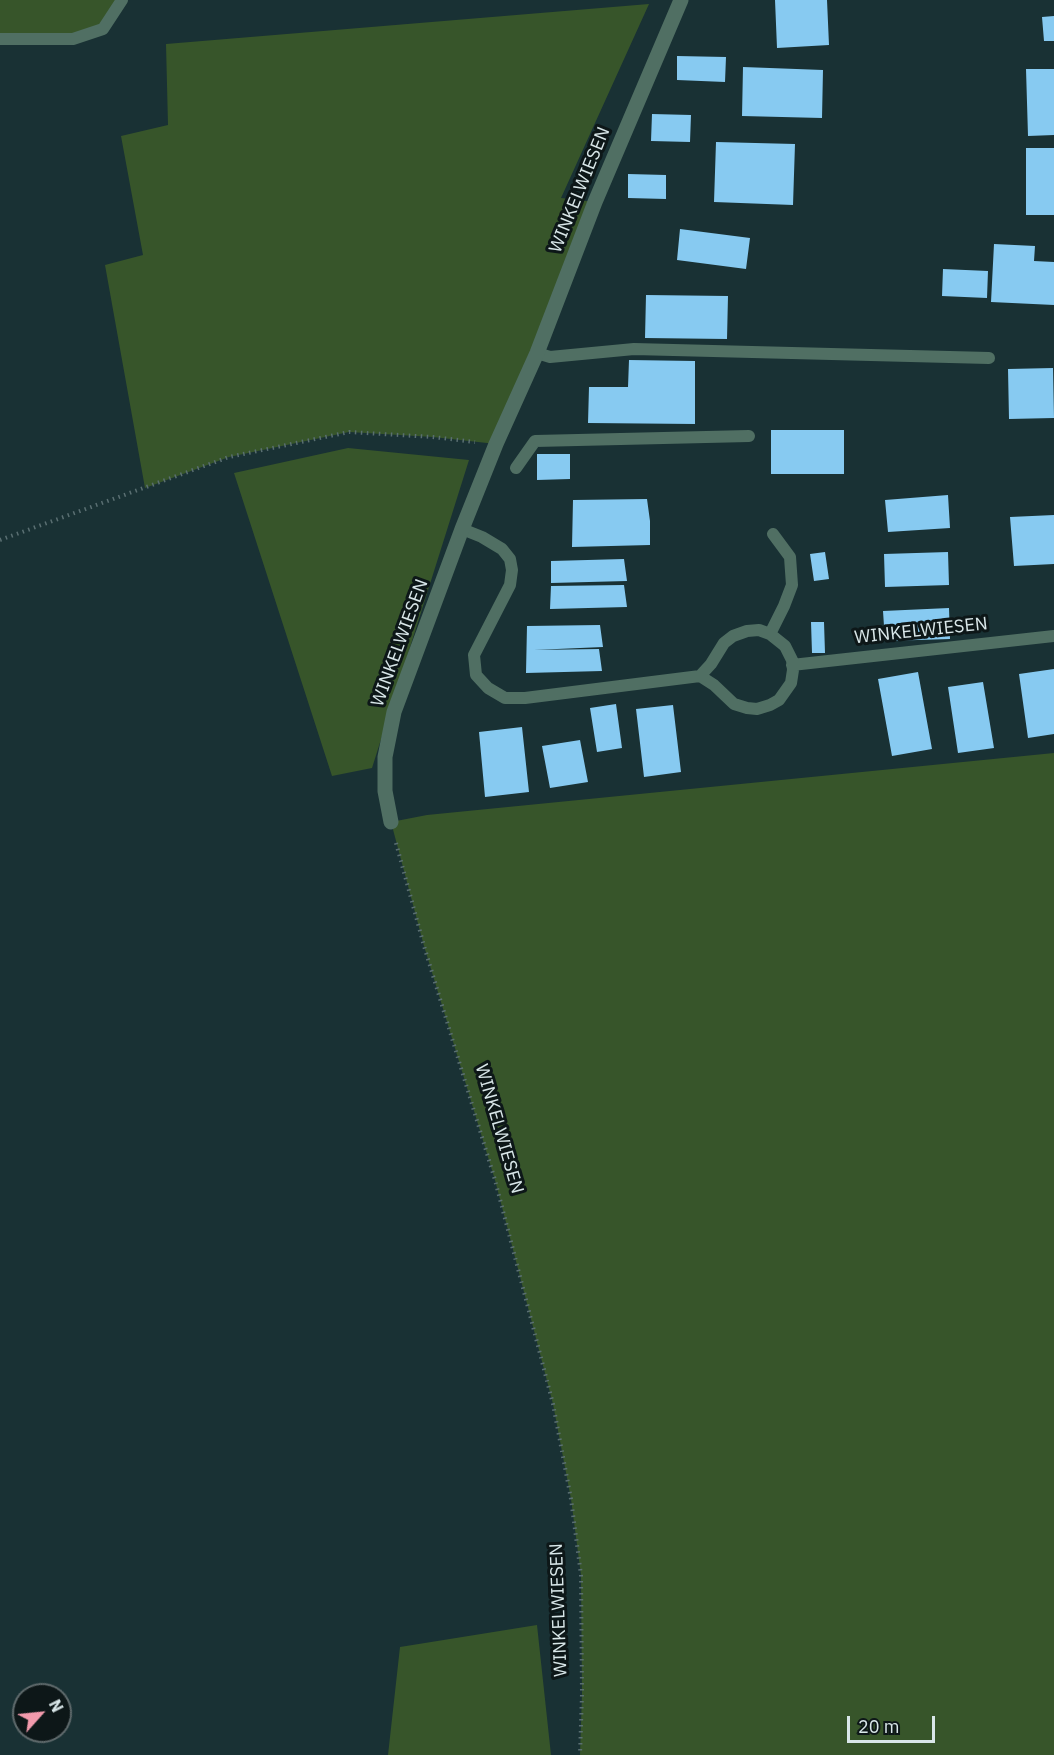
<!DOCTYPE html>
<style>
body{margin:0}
#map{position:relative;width:1054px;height:1755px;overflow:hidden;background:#193134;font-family:"IBM Plex Sans",sans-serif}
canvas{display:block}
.north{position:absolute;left:12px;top:1683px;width:60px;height:60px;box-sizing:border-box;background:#0d1718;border:2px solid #5f6a6c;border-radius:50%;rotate:63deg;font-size:16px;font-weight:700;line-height:24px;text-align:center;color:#d9e7e9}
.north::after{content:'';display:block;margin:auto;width:21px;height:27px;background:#f29aac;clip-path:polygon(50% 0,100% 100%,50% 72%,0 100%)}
.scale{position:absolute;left:847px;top:1716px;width:88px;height:27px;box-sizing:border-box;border:3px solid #d9e7e9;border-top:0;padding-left:8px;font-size:18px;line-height:21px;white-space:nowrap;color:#d9e7e9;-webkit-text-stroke:4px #0d1718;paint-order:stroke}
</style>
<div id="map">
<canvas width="1054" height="1755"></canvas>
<div class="north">N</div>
<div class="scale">20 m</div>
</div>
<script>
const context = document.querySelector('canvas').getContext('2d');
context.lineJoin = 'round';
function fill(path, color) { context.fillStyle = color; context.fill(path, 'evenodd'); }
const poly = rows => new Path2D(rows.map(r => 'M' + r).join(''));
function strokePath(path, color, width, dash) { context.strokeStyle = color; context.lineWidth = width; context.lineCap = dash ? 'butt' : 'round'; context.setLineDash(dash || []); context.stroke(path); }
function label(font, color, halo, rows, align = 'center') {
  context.font = font + ' "IBM Plex Sans",sans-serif'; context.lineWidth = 6; context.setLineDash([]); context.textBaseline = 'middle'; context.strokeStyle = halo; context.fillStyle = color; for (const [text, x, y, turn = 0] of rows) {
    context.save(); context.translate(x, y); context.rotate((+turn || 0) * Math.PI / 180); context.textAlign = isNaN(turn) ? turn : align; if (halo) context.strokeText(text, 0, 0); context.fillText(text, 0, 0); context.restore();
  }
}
fill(poly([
 [0,0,122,0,103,29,73,39,0,39],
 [649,4,561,198,595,202,496,444,433,437,349,432,229,457,145,488,105,265,143,255,121,136,168,125,166,44],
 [348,448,469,460,372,768,332,776,234,473],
 [1054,753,1054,1755,580,1755,582,1694,581,1575,571,1499,553,1404,495,1180,424,946,391,822,427,815],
 [537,1625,551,1755,388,1755,400,1647]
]), '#37552a');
fill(poly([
 [775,0,827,0,829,45,777,48],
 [1054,16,1054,41,1044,41,1042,17],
 [677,56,726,57,725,82,677,80],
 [743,67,823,70,822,118,742,116],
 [1026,69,1054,69,1054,135,1028,136],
 [652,114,691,115,690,142,651,141],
 [716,142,795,144,793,205,714,202],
 [1026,148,1054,148,1054,215,1026,215],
 [628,174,666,175,666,199,628,198],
 [680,229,750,238,746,269,677,260],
 [994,244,1035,246,1034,261,1054,262,1054,305,991,302],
 [943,269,988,271,987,298,942,296],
 [646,295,728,296,727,339,645,338],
 [629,360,695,361,695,424,588,423,589,387,628,387],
 [1053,368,1054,418,1009,419,1008,369],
 [771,430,844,430,844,474,771,474],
 [537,454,570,454,570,479,537,480],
 [948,495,950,528,888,532,885,500],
 [647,499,650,521,650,545,572,547,573,500],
 [1054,515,1054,564,1014,566,1010,517],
 [825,552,829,579,814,581,810,554],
 [948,552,949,585,885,587,884,554],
 [624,559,627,581,551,583,551,561],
 [624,585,627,607,550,609,551,586],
 [949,608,950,639,885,641,883,611],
 [811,622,824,622,825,653,812,653],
 [600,625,603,647,534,650,599,649,602,671,526,673,527,626],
 [1054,669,1054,734,1028,738,1019,674],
 [918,672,932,749,892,756,878,679],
 [983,682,994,748,958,753,948,687],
 [616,704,622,748,597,752,590,708],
 [673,705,681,772,644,777,636,709],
 [522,727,529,792,485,797,479,732],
 [580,740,588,782,550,788,542,746]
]), '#87caf1');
strokePath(poly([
 [0,540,229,457,349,432,433,437,475,442],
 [396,843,424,946,495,1180,553,1404,571,1499,581,1575,582,1694,580,1755]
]), '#5a6f72', 4, [1.5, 4.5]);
strokePath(poly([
 [0,39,73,39,103,29,122,0],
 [537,353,550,357,634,349,989,358],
 [516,468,535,441,749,436],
 [462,529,482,537,502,549,510,559,512,570,510,585,474,655,476,675,488,688,505,698,525,698,700,676,711,664,724,643,733,636,747,631,759,630,770,634,785,646,792,660,793,670,791,683,779,700,770,705,757,709,747,708,734,704,714,685,700,676],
 [770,634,784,606,792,585,790,557,773,534],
 [792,665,1054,636]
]), '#506f63', 12);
strokePath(poly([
 [391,822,385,791,385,757,394,712,462,529,496,444,537,353,595,202,681,0]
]), '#506f63', 15);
label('18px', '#d9e7e9', '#0d1718', [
 ["WINKELWIESEN",580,190,-68],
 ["WINKELWIESEN",921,631,-6],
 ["WINKELWIESEN",400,643,-70],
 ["WINKELWIESEN",499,1129,74],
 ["WINKELWIESEN",559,1610,-92]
]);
</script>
